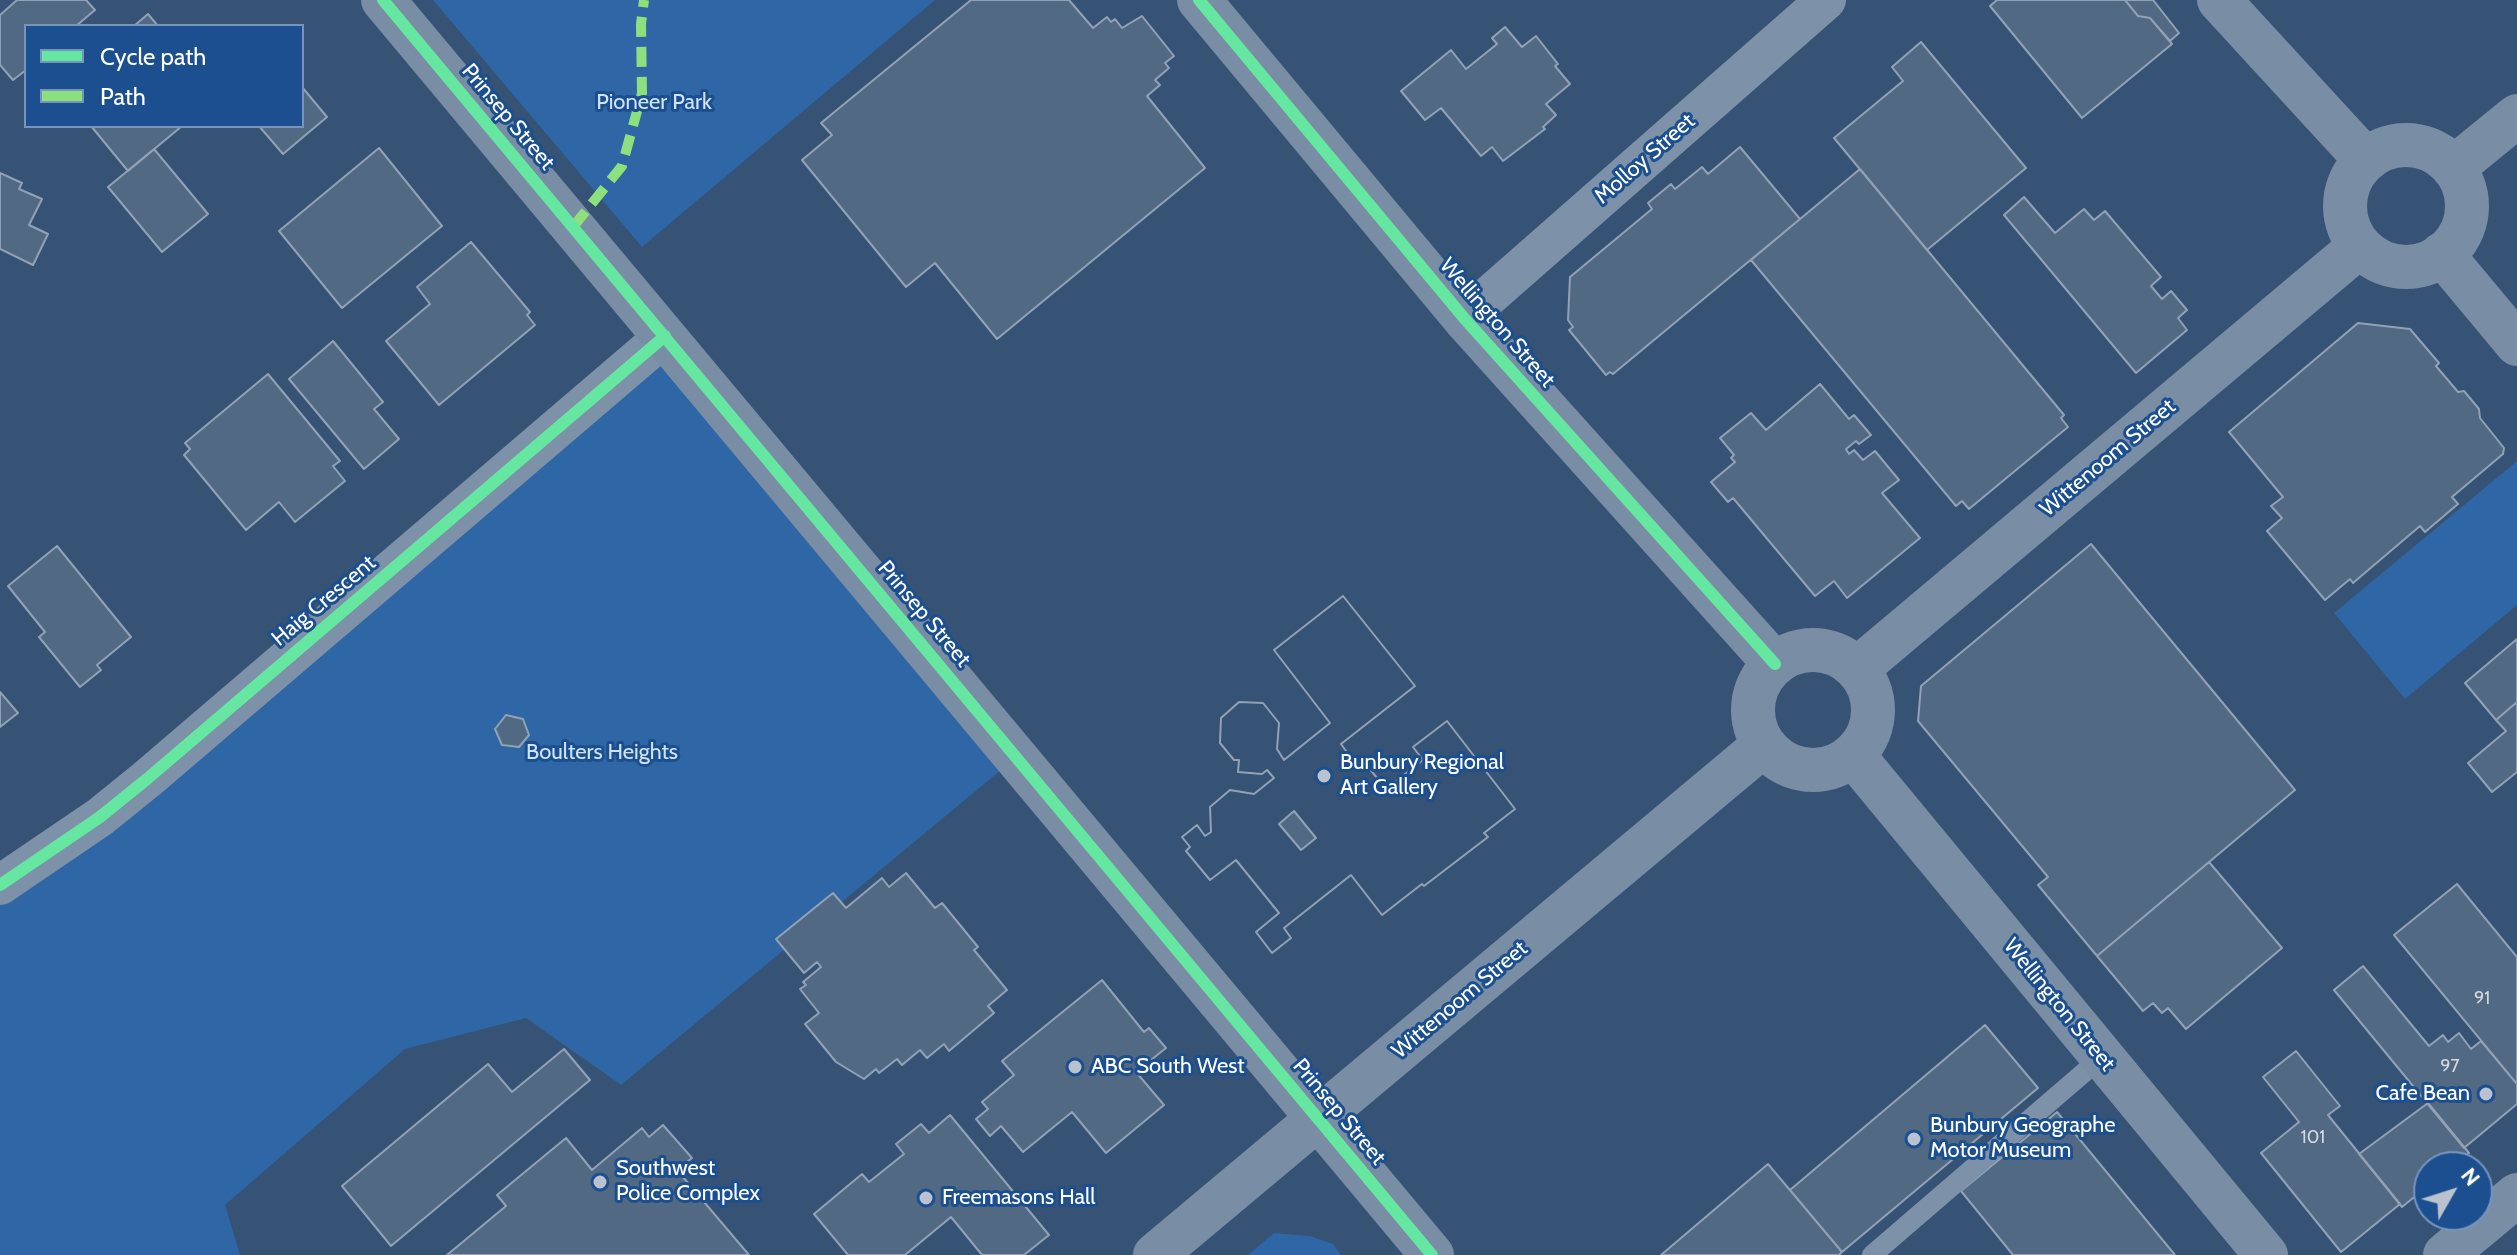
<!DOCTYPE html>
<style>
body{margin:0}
#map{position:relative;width:2517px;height:1255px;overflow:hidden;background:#365274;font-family:Cabin,sans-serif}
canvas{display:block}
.legend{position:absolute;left:24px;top:24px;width:280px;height:104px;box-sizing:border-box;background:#1b4f8f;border:2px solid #7695bc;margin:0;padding:10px 14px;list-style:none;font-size:24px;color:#fff}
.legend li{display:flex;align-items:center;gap:16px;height:40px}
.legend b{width:40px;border:2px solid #7695bc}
.north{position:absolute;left:2413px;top:1151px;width:80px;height:80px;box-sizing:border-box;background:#1b4f8f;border:2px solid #7695bc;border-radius:50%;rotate:51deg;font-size:22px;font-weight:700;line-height:32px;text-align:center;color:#fff}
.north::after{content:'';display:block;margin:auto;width:28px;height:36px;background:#b9c2ce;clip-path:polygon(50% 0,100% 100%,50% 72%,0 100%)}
</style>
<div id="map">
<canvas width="2517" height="1255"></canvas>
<ul class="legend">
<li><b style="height:10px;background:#66e7a1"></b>Cycle path</li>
<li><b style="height:10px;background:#8de07e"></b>Path</li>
</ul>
<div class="north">N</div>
</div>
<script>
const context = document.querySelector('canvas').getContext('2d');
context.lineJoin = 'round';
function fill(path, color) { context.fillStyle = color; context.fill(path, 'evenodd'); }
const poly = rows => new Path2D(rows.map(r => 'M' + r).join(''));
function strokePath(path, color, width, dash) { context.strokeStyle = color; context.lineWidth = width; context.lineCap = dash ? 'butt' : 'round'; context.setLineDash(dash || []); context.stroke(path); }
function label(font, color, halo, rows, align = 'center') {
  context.font = font + ' Cabin,sans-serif'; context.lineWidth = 6; context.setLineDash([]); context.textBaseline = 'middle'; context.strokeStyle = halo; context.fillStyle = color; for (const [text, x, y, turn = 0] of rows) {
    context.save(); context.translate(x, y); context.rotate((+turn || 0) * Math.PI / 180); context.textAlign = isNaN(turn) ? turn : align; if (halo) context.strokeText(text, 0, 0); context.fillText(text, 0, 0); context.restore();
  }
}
fill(poly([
 [433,0,935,0,642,247],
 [669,353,1007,765,621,1085,526,1018,405,1049,225,1205,240,1255,0,1255,0,885],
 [2517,461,2517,605,2405,699,2334,613],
 [1274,1233,1310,1236,1333,1244,1341,1255,1248,1255]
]), '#2f66a5');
const building = poly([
 [17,0,86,0,95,10,76,26,26,26,26,70,13,80,0,65,0,15,17,0],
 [971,0,1069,0,1093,28,1107,17,1111,22,1115,19,1122,28,1142,16,1174,56,1165,63,1169,68,1155,80,1160,85,1147,96,1205,168,997,339,935,263,906,287,802,160,832,135,821,123,971,0],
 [1997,0,2125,0,2138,16,2150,18,2172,44,2082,118,1990,6,1997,0],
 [2125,0,2153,0,2179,33,2170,41,2150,18,2138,16,2125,0],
 [148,14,158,26,134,26,148,14],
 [1505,27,1522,47,1536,36,1558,64,1555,66,1570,84,1546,104,1556,115,1543,127,1545,129,1503,161,1492,147,1481,156,1441,108,1425,120,1401,91,1451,50,1466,69,1497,44,1492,38,1505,27],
 [1921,42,2026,168,1927,250,1834,138,1903,81,1892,67,1921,42],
 [302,87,327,117,283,154,259,126,302,126,302,87],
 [91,126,182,126,128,171,91,126],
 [1740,147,1800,219,1613,374,1610,372,1606,375,1569,330,1573,327,1568,320,1570,277,1652,209,1648,203,1671,184,1675,189,1702,167,1708,174,1740,147],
 [379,148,442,226,342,308,279,231,379,148],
 [154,149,208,214,162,252,108,187,154,149],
 [1860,169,2064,415,2061,418,2068,427,1969,509,1962,501,1956,506,1751,260,1860,169],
 [0,173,22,183,19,189,42,199,29,225,48,234,33,265,0,249,0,173],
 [2024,197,2055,233,2084,209,2094,220,2105,211,2161,277,2151,286,2162,299,2171,291,2187,310,2178,318,2187,330,2136,373,2004,215,2024,197],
 [471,242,530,312,527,315,535,325,439,405,386,341,430,304,417,287,471,242],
 [2358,323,2410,329,2439,363,2436,366,2458,392,2464,391,2479,409,2480,418,2504,448,2503,454,2452,497,2458,504,2425,532,2420,526,2353,583,2350,579,2325,600,2267,531,2282,518,2271,506,2283,497,2229,432,2358,323],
 [333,341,383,402,374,409,399,439,364,469,289,379,333,341],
 [268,374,340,461,333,466,345,481,295,522,279,502,246,530,184,455,190,449,185,443,268,374],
 [1820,384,1849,419,1854,415,1871,435,1859,444,1856,441,1846,449,1849,454,1854,450,1863,460,1875,451,1899,480,1882,493,1920,538,1847,598,1834,581,1815,596,1733,498,1728,502,1711,482,1735,462,1731,458,1734,455,1720,438,1751,413,1766,430,1820,384],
 [2091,544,2295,790,2097,956,2038,885,2048,877,1918,721,1921,686,2091,544],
 [57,546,131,637,97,665,101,670,80,687,39,637,45,632,8,586,57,546],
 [1343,596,1415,686,1341,744,1354,762,1360,757,1386,789,1423,760,1413,747,1447,721,1515,809,1484,833,1488,837,1424,886,1422,884,1382,915,1351,875,1284,928,1291,938,1272,953,1256,932,1279,913,1236,860,1210,880,1186,851,1190,847,1182,837,1197,825,1205,836,1211,832,1210,807,1230,790,1254,794,1274,778,1267,770,1262,774,1238,772,1239,760,1234,760,1220,743,1221,718,1239,702,1263,703,1279,723,1277,749,1284,760,1330,723,1274,650,1343,596],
 [1294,811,1316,838,1301,850,1279,824,1294,811],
 [1343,596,1415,686,1341,744,1354,762,1360,757,1386,789,1423,760,1413,747,1447,721,1515,809,1484,833,1488,837,1424,886,1422,884,1382,915,1351,875,1284,928,1291,938,1272,953,1256,932,1279,913,1236,860,1210,880,1186,851,1190,847,1182,837,1197,825,1205,836,1211,832,1210,807,1230,790,1254,794,1274,778,1267,770,1262,774,1238,772,1239,760,1234,760,1220,743,1221,718,1239,702,1263,703,1279,723,1277,749,1284,760,1330,723,1274,650,1343,596],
 [2517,639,2517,702,2496,720,2465,683,2517,639],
 [0,692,18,713,0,727,0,692],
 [2517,702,2517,772,2492,792,2468,763,2506,731,2496,720,2517,702],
 [506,715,523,719,529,735,519,747,502,745,495,729,506,715],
 [2209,862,2282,948,2186,1029,2168,1008,2162,1013,2153,1003,2143,1011,2097,956,2209,862],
 [906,873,935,908,942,903,978,947,974,950,1007,990,988,1006,994,1013,949,1051,944,1044,927,1058,920,1050,902,1065,897,1059,879,1073,876,1069,864,1079,836,1062,805,1024,819,1013,800,989,806,985,803,982,821,967,817,962,804,973,776,939,833,893,846,908,882,878,889,887,906,873],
 [2457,884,2517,957,2517,1084,2394,935,2457,884],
 [2363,966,2429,1046,2443,1035,2448,1042,2459,1033,2471,1049,2481,1041,2517,1084,2517,1104,2464,1148,2334,990,2363,966],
 [1102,980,1144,1032,1149,1028,1166,1048,1136,1072,1164,1105,1106,1153,1072,1112,1023,1152,1001,1126,990,1136,976,1119,988,1109,982,1102,1014,1075,1002,1061,1102,980],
 [1985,1025,2038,1088,1842,1252,1790,1190,1985,1025],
 [564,1049,590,1080,391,1246,342,1186,488,1064,512,1092,564,1049],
 [2296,1051,2340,1106,2328,1115,2400,1204,2341,1252,2261,1153,2299,1122,2263,1077,2296,1051],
 [2428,1103,2469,1153,2452,1167,2429,1167,2429,1185,2402,1207,2359,1154,2428,1103],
 [2057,1112,2175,1255,2013,1255,1961,1191,2057,1112],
 [950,1115,1049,1235,1024,1255,982,1255,951,1217,905,1255,848,1255,814,1214,862,1174,869,1182,904,1154,896,1144,921,1124,929,1133,950,1115],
 [663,1125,692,1158,677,1170,749,1255,447,1255,506,1206,497,1195,566,1138,592,1170,642,1128,649,1137,663,1125],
 [1768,1164,1842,1252,1839,1255,1661,1255,1768,1164]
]);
fill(building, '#526984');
strokePath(building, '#92a2b6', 2);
strokePath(poly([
 [1872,1255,2102,1057]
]), '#7d92a8', 20);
strokePath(poly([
 [1464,318,1826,0],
 [0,885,100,817,147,779,665,336]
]), '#7d92a8', 40);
strokePath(poly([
 [383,0,1432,1255],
 [1199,0,1464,318,1775,664],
 [2219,0,2366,160],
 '2345 206a61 61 0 1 1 122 0a61 61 0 1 1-122 0Z',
 [2453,168,2517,116],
 [2442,254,2517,344],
 '1753 710a60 60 0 1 1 120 0a60 60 0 1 1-120 0Z',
 [1857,669,2360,246],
 [1853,755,2266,1255],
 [1155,1255,1764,745],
 [2445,1255,2517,1195]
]), '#798da4', 44);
strokePath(poly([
 [573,227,622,166,642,93,641,24,644,0]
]), '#8de07e', 10, [20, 10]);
strokePath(poly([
 [383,0,1432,1255],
 [1199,0,1464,318,1775,664],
 [0,885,100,817,147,779,665,336]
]), '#66e7a1', 12);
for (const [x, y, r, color] of [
 [1324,776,8,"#b9c2ce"],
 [1075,1067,8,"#b9c2ce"],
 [2486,1094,8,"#b9c2ce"],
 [1914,1139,8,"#b9c2ce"],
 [600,1182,8,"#b9c2ce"],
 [926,1198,8,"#b9c2ce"]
]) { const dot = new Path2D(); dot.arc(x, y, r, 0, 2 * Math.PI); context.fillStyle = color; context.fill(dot); strokePath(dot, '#1b4f8f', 3); }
label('18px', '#d4dae0', null, [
 ["91",2482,999],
 ["97",2450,1067],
 ["101",2313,1138]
]);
label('22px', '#cfe3fa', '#1b4f8f', [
 ["Pioneer Park",654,103],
 ["Boulters Heights",602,753]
]);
label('22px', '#fff', '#1b4f8f', [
 ["Prinsep Street",508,117,50],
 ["Molloy Street",1645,159,-41],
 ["Wellington Street",1497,323,49],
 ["Wittenoom Street",2108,458,-40],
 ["Haig Crescent",324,601,-40],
 ["Prinsep Street",924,614,50],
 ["Wittenoom Street",1460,1000,-40],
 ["Wellington Street",2059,1005,51],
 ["Prinsep Street",1339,1112,50]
]);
label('22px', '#fff', '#1b4f8f', [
 ["Bunbury Regional",1340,763],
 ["Art Gallery",1340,788],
 ["ABC South West",1091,1067],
 ["Cafe Bean",2470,1094,"right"],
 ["Bunbury Geographe",1930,1126],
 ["Motor Museum",1930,1151],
 ["Southwest",616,1169],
 ["Police Complex",616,1194],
 ["Freemasons Hall",942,1198]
], 'left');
</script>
